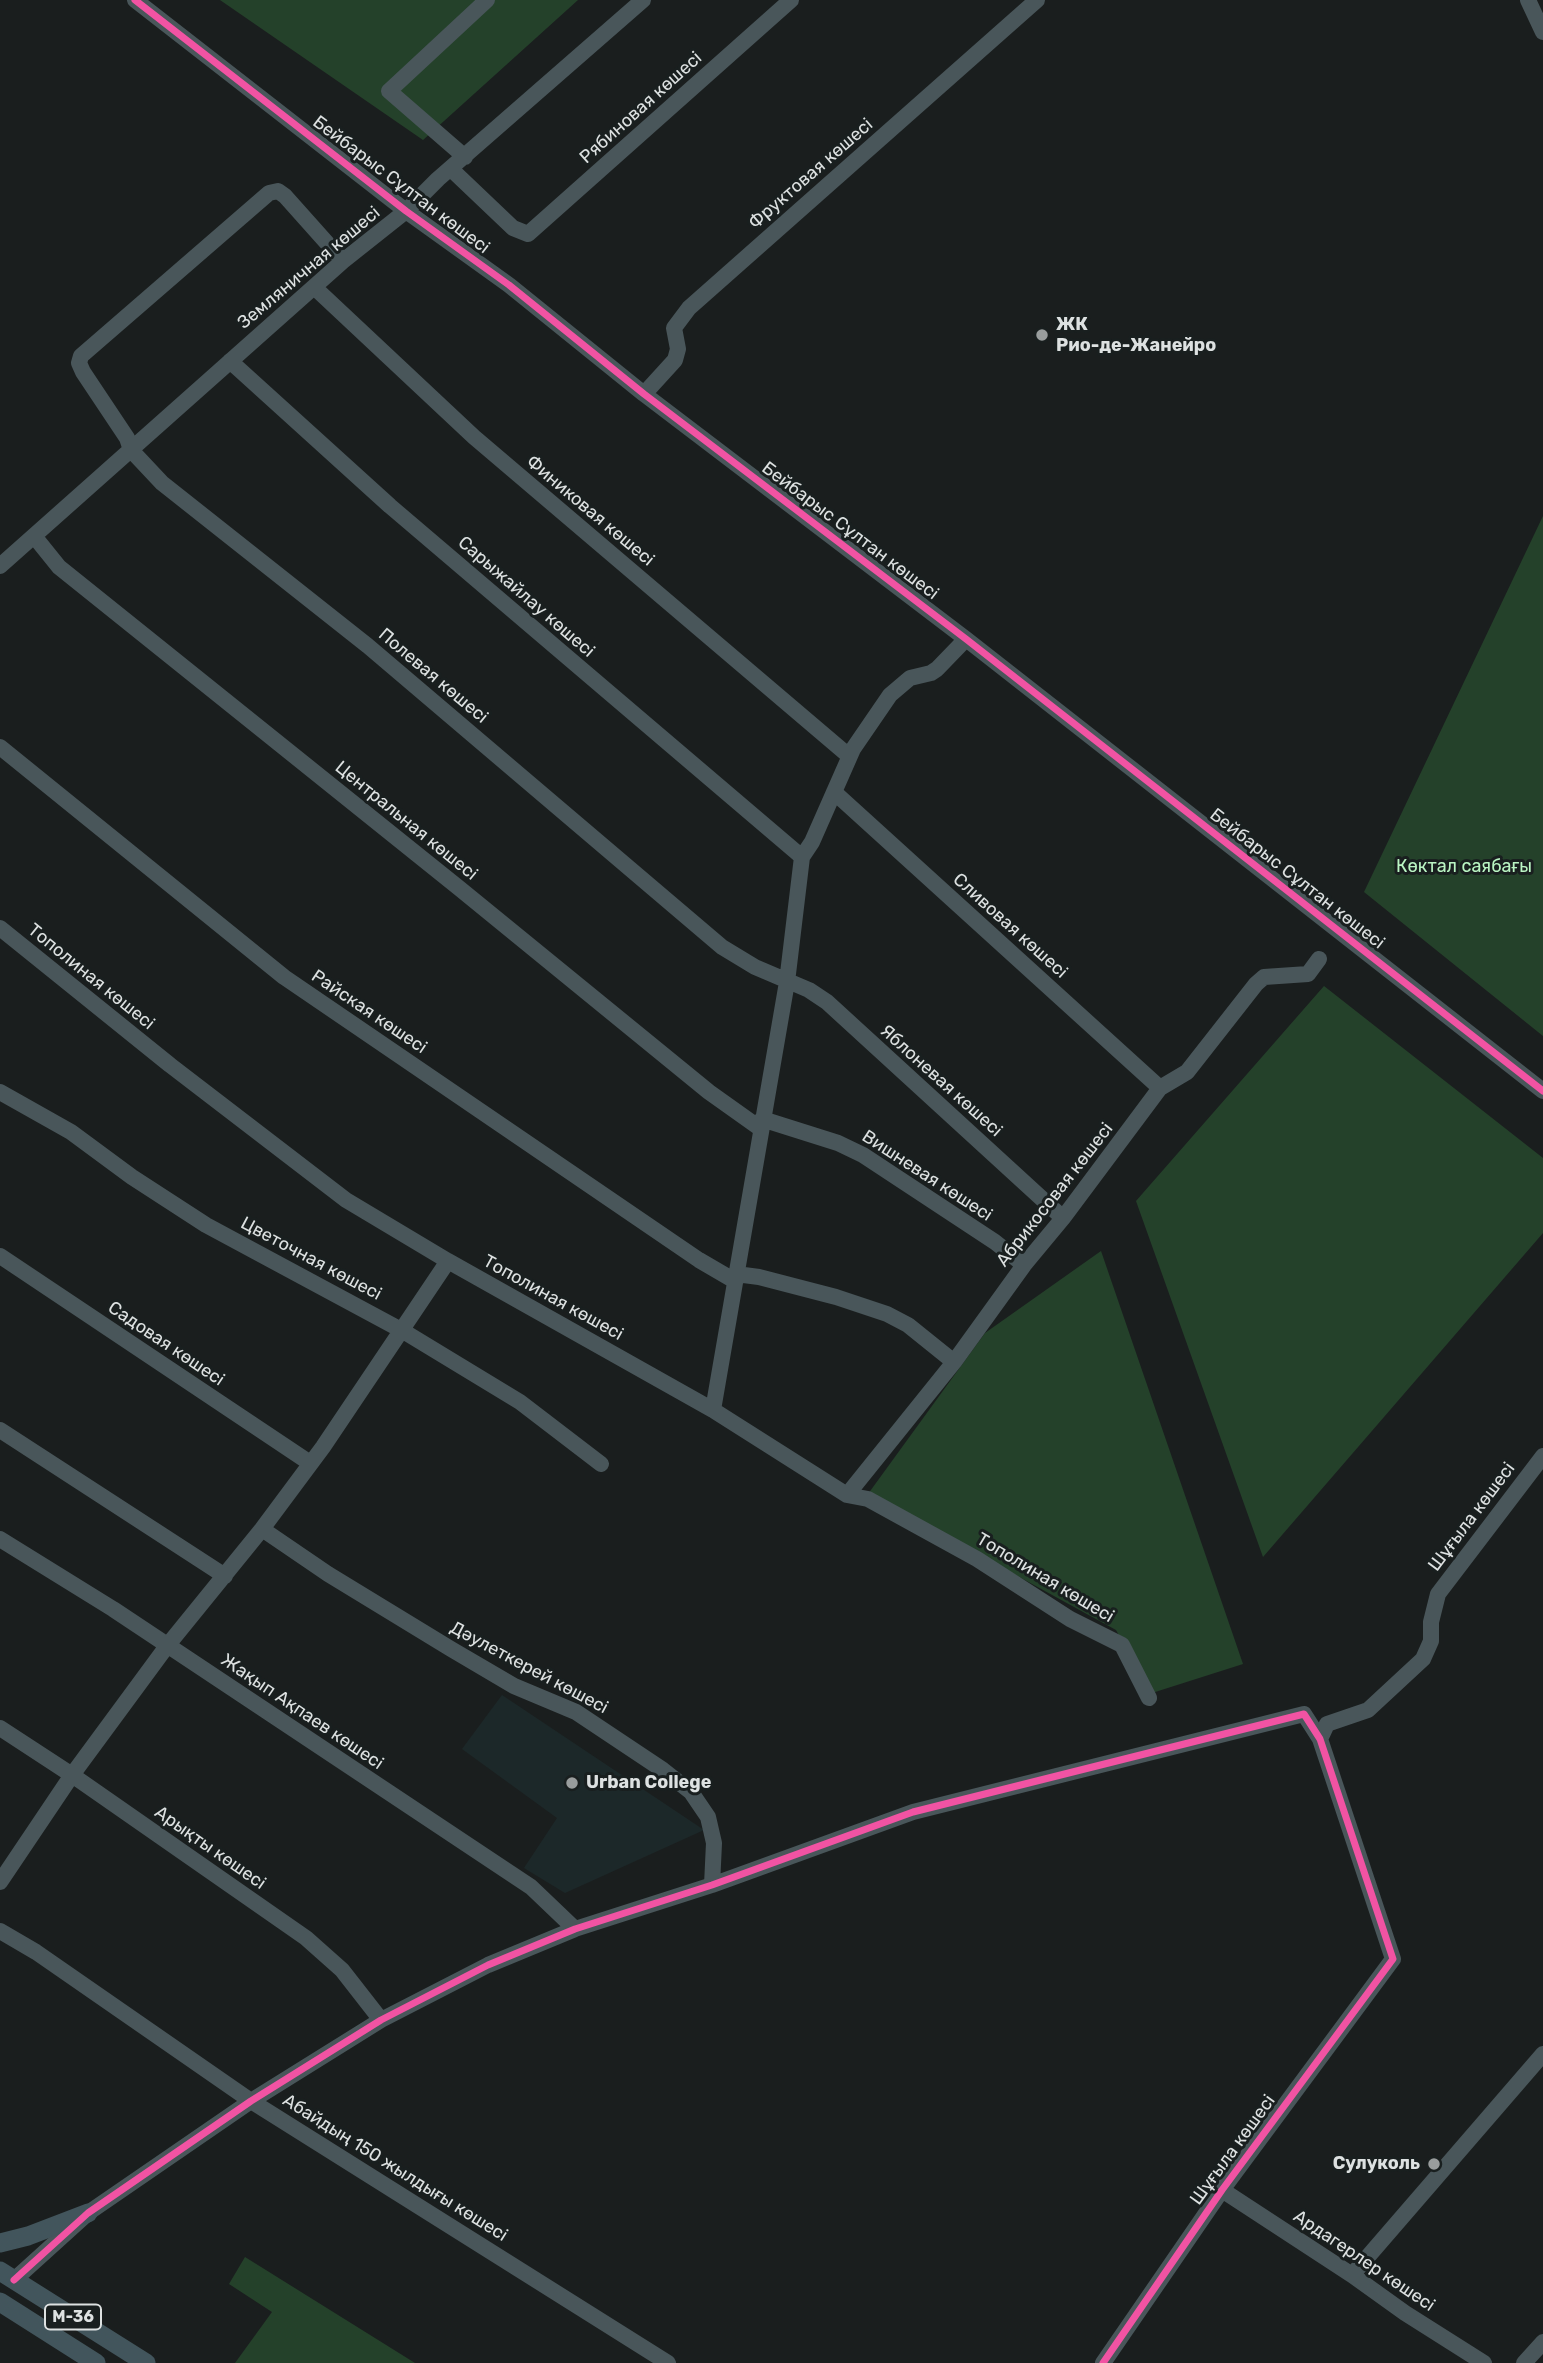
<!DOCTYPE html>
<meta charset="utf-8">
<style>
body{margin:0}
canvas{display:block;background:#1a1e1e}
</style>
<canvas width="1543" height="2363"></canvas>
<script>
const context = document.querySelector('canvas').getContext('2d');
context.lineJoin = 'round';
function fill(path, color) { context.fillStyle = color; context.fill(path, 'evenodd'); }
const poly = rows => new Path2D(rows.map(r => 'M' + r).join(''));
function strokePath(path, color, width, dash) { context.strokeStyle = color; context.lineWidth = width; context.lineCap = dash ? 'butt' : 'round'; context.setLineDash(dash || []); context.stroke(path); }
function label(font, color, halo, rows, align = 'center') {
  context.font = font + ' Rubik,sans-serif'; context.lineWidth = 6; context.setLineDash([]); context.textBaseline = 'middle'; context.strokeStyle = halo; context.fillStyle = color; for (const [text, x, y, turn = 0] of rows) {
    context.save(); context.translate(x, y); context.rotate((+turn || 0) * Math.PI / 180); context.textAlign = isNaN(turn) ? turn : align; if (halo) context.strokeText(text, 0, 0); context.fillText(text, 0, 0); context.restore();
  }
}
fill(poly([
 [502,1695,704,1830,565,1893,524,1868,557,1818,462,1749]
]), '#1c2829');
fill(poly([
 [220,0,578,0,423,140],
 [1543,516,1543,1036,1364,892],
 [1324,986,1543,1158,1543,1233,1263,1557,1136,1201],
 [1101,1251,1243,1664,1152,1693,1116,1630,868,1494,985,1333],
 [245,2257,415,2363,235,2363,272,2312,229,2284]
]), '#24412a');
strokePath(poly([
 [135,0,406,211,509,285,644,394,966,639,1543,1091],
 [1528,0,1543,32],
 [465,157,389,91,487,0],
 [451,169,513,228,528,234,791,0],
 [343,261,285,196,278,191,269,193,81,356,79,363,83,372,127,438,131,450,162,483,368,646,722,947,755,967,809,990,827,1002,1063,1218],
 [314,287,474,437,849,756],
 [230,361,390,506,802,857],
 [644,394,675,360,678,349,674,328,689,308,1037,0],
 [34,536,59,567,459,888,709,1092,761,1129],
 [0,566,343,261,406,211,438,179,643,0],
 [0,747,284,977,699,1260,735,1281],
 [834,792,1160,1088],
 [0,928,170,1065,346,1200,448,1261,713,1410,847,1495,868,1499,977,1559,1070,1619,1122,1645,1149,1698],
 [0,1092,71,1132,132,1177,206,1225,403,1331,520,1402,601,1464],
 [762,1119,838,1143,863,1155,995,1242,1024,1265],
 [0,1256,310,1463],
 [736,1274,759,1277,836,1297,887,1314,908,1325,954,1362],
 [713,1410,787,982,802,857,812,842,853,749,890,695,910,678,931,673,937,669,966,639],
 [0,1430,225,1576],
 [847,1495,954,1362,1024,1265,1063,1218,1160,1088,1187,1072,1256,984,1264,977,1308,974,1319,959],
 [262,1529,328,1574,451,1649,514,1686,576,1712,663,1770,691,1792,708,1817,714,1843,712,1885],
 [0,1539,113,1609,531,1887,575,1929],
 [0,1728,72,1775,306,1938,342,1970,381,2020],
 [1320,1739,1327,1724,1368,1710,1423,1659,1431,1641,1431,1622,1438,1594,1543,1456],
 [0,1882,72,1775,167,1646,262,1529,323,1447,448,1261],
 [0,1931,36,1952,251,2101,668,2363],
 [1222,2190,1352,2275,1405,2313,1484,2363],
 [1352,2275,1543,2054],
 [14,2280,88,2213,251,2101,381,2020,488,1965,575,1929,712,1885,913,1812,1304,1714,1320,1739,1393,1959,1222,2190,1103,2363],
 [1524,2363,1543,2342]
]), '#49565a', 16);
strokePath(poly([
 [0,2243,28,2236,88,2213],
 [0,2271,146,2363],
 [0,2302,96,2363]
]), '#42555c', 19);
strokePath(poly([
 [135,0,406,211,509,285,644,394,966,639,1543,1091],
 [14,2280,88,2213,251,2101,381,2020,488,1965,575,1929,712,1885,913,1812,1304,1714,1320,1739,1393,1959,1222,2190,1103,2363]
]), '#f153a3', 7);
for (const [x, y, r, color] of [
 [1042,335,7,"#999d9d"],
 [572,1783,7,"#999d9d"],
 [1434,2164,7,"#999d9d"]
]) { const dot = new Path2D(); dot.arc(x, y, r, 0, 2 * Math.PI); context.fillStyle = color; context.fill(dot); strokePath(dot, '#191f1f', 2.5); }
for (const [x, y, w] of [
 [73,2317,56]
]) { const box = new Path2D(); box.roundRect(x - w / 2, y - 12.5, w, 25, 5); context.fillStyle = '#191f1f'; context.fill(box); strokePath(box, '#dde1e1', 2); }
label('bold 16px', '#dde1e1', null, [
 ["M-36",73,2317]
]);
label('18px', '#dde1e1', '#191f1f', [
 ["Рябиновая көшесі",641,108,-42],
 ["Фруктовая көшесі",811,174,-41],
 ["Бейбарыс Сұлтан көшесі",401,185,37],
 ["Земляничная көшесі",309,268,-40],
 ["Финиковая көшесі",590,511,40],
 ["Бейбарыс Сұлтан көшесі",850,531,37],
 ["Сарыжайлау көшесі",526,597,41],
 ["Полевая көшесі",433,676,40],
 ["Центральная көшесі",406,821,39],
 ["Бейбарыс Сұлтан көшесі",1297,879,38],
 ["Сливовая көшесі",1010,926,42],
 ["Тополиная көшесі",91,977,39],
 ["Райская көшесі",369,1012,34],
 ["Яблоневая көшесі",941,1081,42],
 ["Вишневая көшесі",927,1176,33],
 ["Абрикосовая көшесі",1055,1195,-52],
 ["Цветочная көшесі",311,1259,28],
 ["Тополиная көшесі",553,1298,29],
 ["Садовая көшесі",166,1344,34],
 ["Шұғыла көшесі",1472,1517,-53],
 ["Тополиная көшесі",1045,1578,31],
 ["Дәулеткерей көшесі",529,1668,28],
 ["Жақып Ақпаев көшесі",302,1712,34],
 ["Арықты көшесі",210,1848,35],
 ["Шұғыла көшесі",1233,2150,-54],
 ["Абайдың 150 жылдығы көшесі",395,2168,32],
 ["Ардагерлер көшесі",1364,2261,34]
]);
label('bold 18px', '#dde1e1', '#191f1f', [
 ["ЖК",1056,325],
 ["Рио-де-Жанейро",1056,346],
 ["Urban College",586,1783],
 ["Сулуколь",1420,2164,"right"]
], 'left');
label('18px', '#baf5c3', '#191f1f', [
 ["Көктал саябағы",1464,867]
]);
</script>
